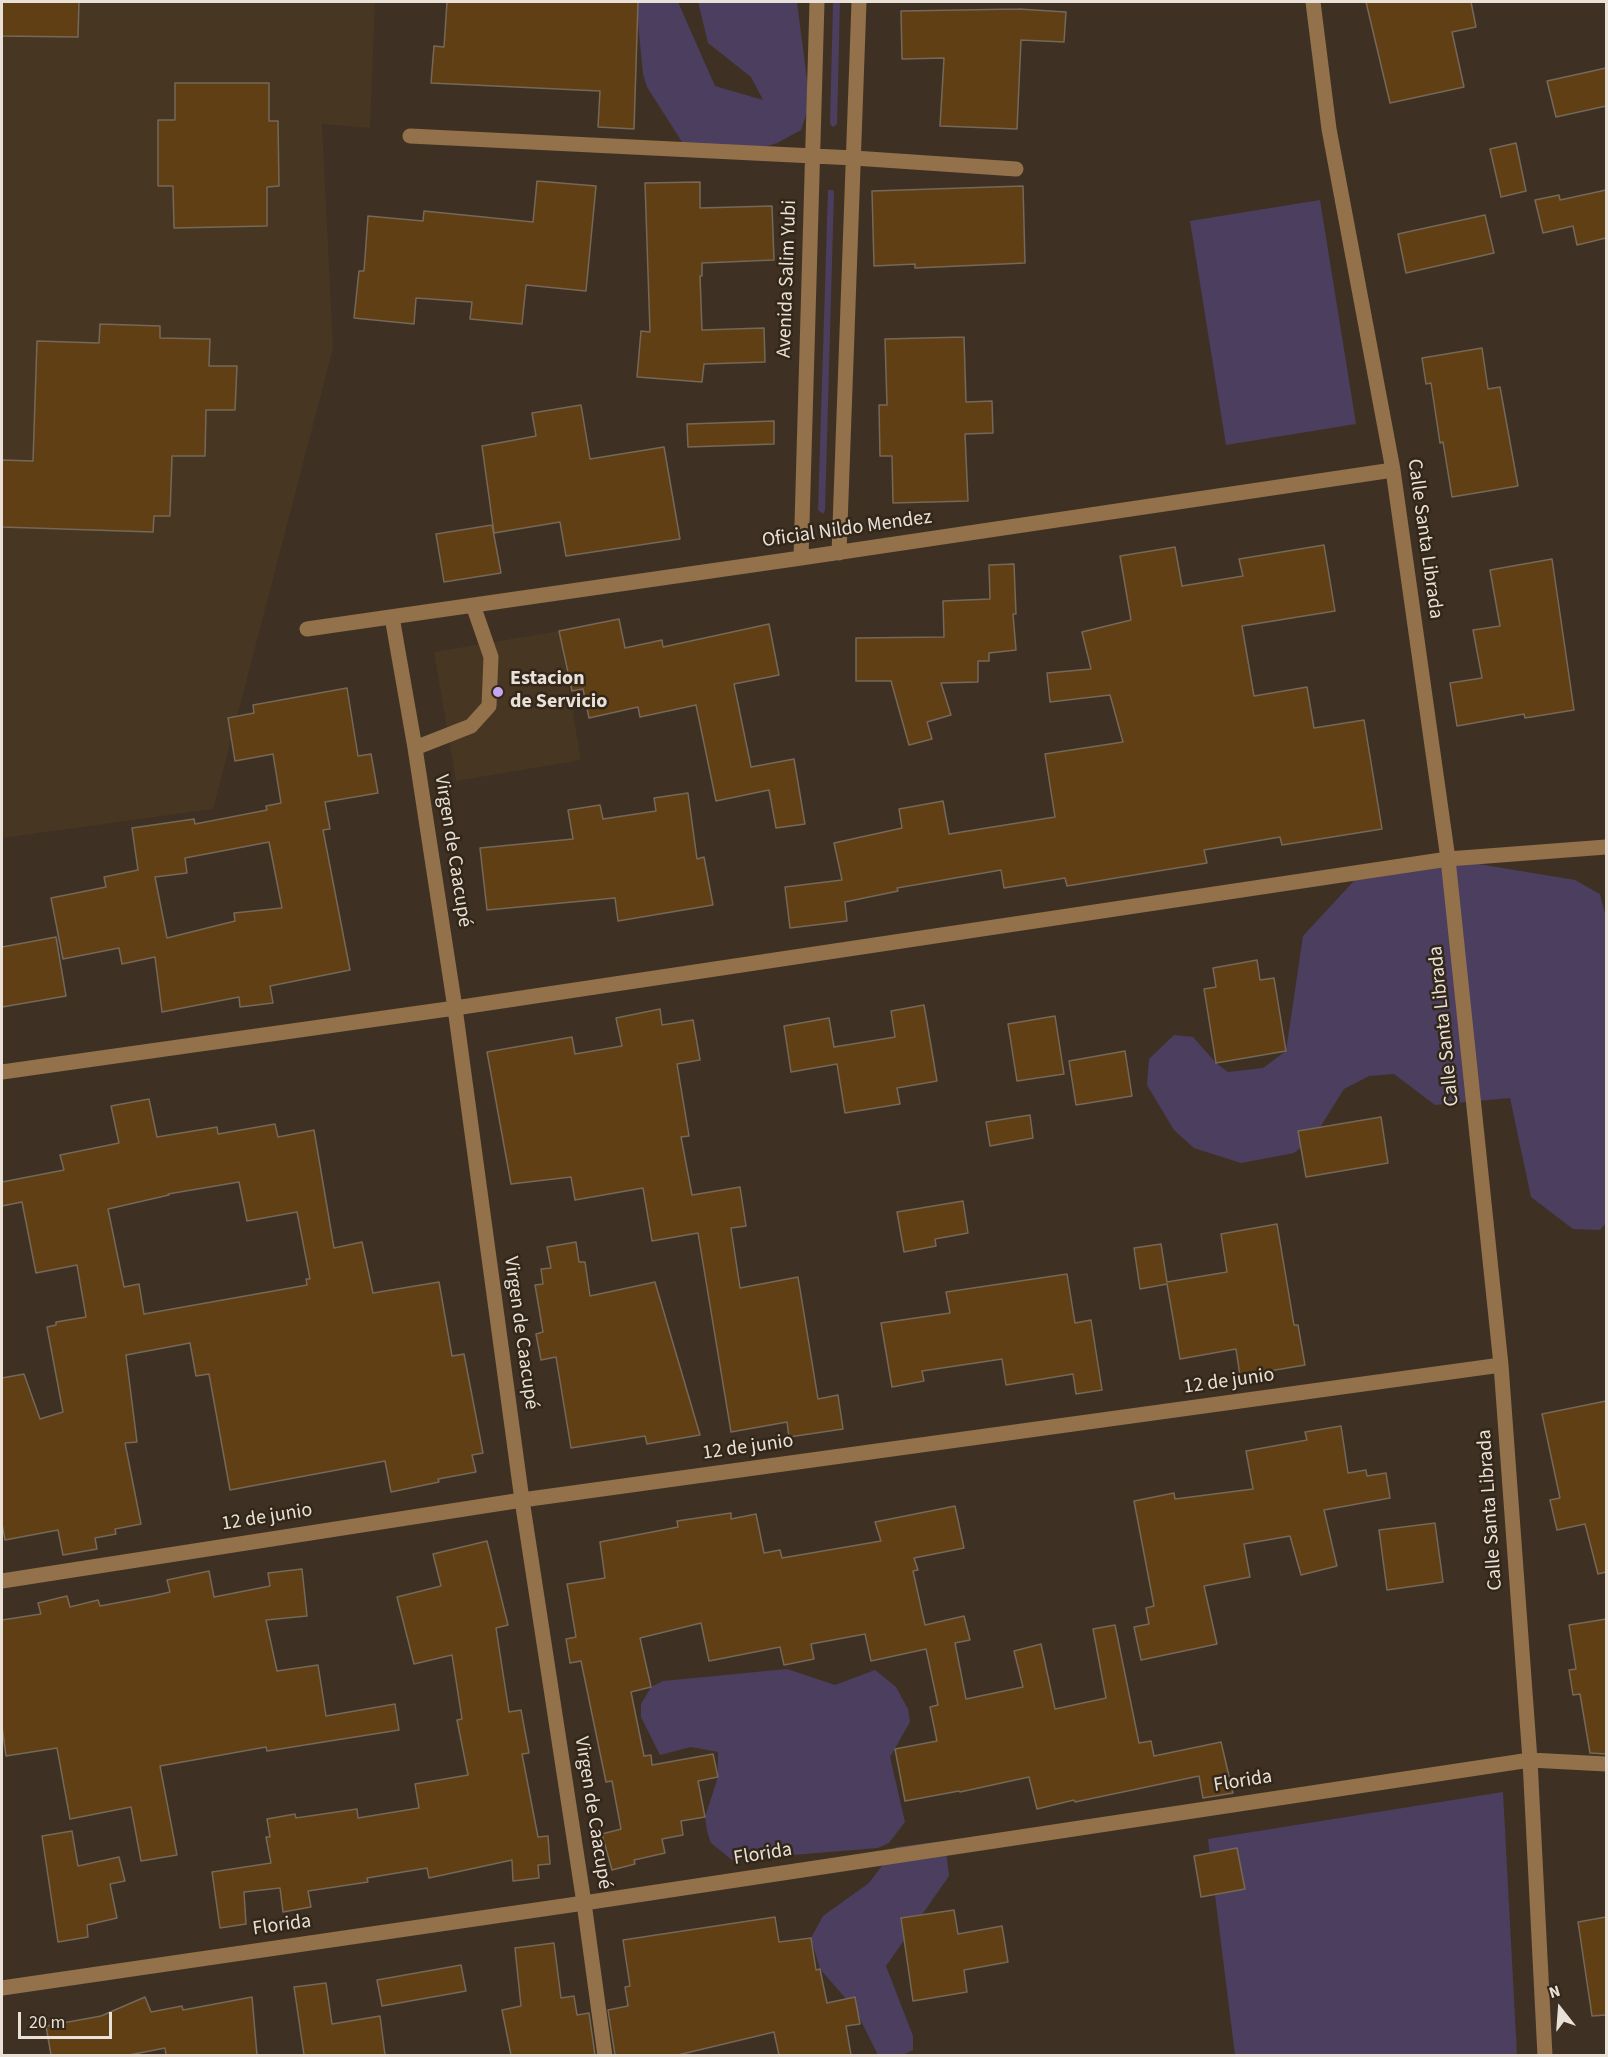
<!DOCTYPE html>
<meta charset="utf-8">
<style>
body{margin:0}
#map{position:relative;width:1608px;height:2057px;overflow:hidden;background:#3e3123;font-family:"Source Sans 3",sans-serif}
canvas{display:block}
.frame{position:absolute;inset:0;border:3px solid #e9e0d8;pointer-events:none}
.north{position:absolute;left:1530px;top:1979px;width:60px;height:60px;-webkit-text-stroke:4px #332719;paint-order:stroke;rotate:343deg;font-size:16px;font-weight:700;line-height:24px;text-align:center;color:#e9e0d8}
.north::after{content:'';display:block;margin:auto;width:21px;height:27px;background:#e9e0d8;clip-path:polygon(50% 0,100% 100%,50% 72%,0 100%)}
.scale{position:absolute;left:18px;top:2012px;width:94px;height:27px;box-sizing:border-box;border:3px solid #e9e0d8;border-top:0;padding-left:8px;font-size:18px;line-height:21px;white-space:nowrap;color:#e9e0d8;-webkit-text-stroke:4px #332719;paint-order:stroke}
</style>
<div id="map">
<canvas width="1608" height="2057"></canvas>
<div class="frame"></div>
<div class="north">N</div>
<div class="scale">20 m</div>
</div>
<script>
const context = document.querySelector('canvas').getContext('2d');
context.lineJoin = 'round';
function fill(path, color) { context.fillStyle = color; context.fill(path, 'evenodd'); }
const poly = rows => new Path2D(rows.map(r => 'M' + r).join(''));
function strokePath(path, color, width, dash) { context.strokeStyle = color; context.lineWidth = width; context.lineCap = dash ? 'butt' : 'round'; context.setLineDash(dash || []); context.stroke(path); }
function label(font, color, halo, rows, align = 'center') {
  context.font = font + ' "Source Sans 3",sans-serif'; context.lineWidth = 5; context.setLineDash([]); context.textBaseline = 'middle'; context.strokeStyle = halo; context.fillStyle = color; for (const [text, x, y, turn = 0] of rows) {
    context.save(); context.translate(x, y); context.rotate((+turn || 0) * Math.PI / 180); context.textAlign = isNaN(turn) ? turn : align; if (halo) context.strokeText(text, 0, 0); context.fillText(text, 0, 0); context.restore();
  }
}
fill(poly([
 [2,2,375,2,370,128,322,124,333,348,213,809,2,838],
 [559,631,581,760,456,781,434,652]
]), '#473622');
fill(poly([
 [636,2,678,2,715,86,763,100,751,77,708,43,698,2,797,2,810,103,801,130,777,143,736,156,684,145,647,87,643,74],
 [833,2,840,2,837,124,833,127,830,124],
 [828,190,833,190,834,192,825,510,823,514,818,510],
 [1320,200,1356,424,1226,445,1190,221],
 [1448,859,1575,880,1600,894,1606,918,1606,1223,1600,1230,1573,1229,1531,1197,1510,1098,1435,1105,1394,1074,1369,1076,1344,1089,1314,1137,1294,1153,1241,1163,1194,1148,1174,1130,1147,1085,1149,1059,1174,1035,1193,1037,1216,1063,1228,1072,1263,1068,1286,1051,1303,936,1363,871],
 [787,1669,835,1685,875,1670,896,1687,908,1709,910,1722,890,1757,905,1822,889,1843,878,1848,732,1860,711,1843,707,1831,705,1817,718,1777,718,1752,691,1747,660,1755,641,1717,641,1704,651,1687,663,1681],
 [1503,1792,1517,2055,1235,2055,1208,1839],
 [935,1842,946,1850,949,1876,886,1966,913,2036,913,2050,903,2055,878,2055,855,2009,820,1969,811,1938,823,1916,869,1883,896,1847]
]), '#4c3e5f');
const building = poly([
 [2,2,79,2,78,37,2,36,2,2],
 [447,2,638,2,634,129,598,127,600,91,431,83,434,46,444,47,447,2],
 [1366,2,1471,2,1476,27,1452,32,1464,87,1390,103,1366,2],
 [1019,9,1066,12,1064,42,1021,40,1017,129,940,126,944,58,902,59,901,11,1019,9],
 [1606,68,1606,106,1556,117,1547,81,1606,68],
 [175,83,269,83,269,121,278,121,279,186,267,187,267,226,174,228,173,186,158,186,158,120,175,120,175,83],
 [1516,143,1526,191,1501,197,1490,149,1516,143],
 [537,181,596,186,586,291,526,285,522,324,470,319,472,302,416,298,414,324,354,318,359,271,364,271,368,216,423,221,424,211,533,222,537,181],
 [700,182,700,208,772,206,774,260,702,263,702,276,700,276,702,330,764,328,765,362,704,364,702,382,637,377,641,331,650,332,645,183,700,182],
 [1023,186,1025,263,915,268,915,264,874,266,872,191,1023,186],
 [1606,190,1606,238,1577,245,1573,226,1543,233,1535,200,1559,195,1560,200,1606,190],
 [1485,215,1494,253,1406,273,1398,234,1485,215],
 [100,324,160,326,160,338,210,339,209,366,237,366,235,410,206,410,205,456,172,456,170,516,154,516,153,532,2,527,2,460,33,461,37,341,99,343,100,324],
 [964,337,966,402,992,401,993,433,965,434,968,501,893,503,892,456,880,456,879,405,887,405,885,339,964,337],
 [1482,348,1488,389,1500,387,1518,486,1452,497,1443,442,1440,443,1431,383,1426,384,1422,358,1482,348],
 [581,405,590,459,664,447,680,539,566,556,560,522,494,533,482,446,536,436,532,413,581,405],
 [774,421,774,444,688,447,687,424,774,421],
 [492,525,501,573,444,582,436,534,492,525],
 [1324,545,1335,611,1242,626,1254,696,1307,687,1314,728,1364,720,1382,829,1282,845,1280,837,1204,850,1207,863,1067,886,1065,878,1004,888,1001,870,897,888,898,891,845,902,847,921,790,928,785,887,842,880,834,843,902,828,899,809,943,801,949,834,1055,817,1045,754,1123,742,1110,695,1050,702,1047,673,1091,669,1082,632,1131,620,1120,556,1175,547,1182,586,1243,576,1239,559,1324,545],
 [1552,559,1574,710,1525,718,1524,714,1457,726,1450,683,1482,678,1473,630,1500,626,1490,570,1552,559],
 [1014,564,1016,614,1013,614,1016,650,989,653,989,661,978,661,978,682,941,683,951,715,927,722,932,739,909,745,891,681,856,681,856,638,944,637,943,601,990,599,989,565,1014,564],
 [619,619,625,648,662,640,663,647,769,624,779,675,734,684,751,767,794,759,805,824,776,828,769,790,716,801,696,705,640,717,638,707,589,718,583,689,572,691,559,631,619,619],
 [347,688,358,756,371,754,378,793,325,802,330,829,323,830,350,970,270,986,273,1003,240,1007,239,997,162,1012,155,957,122,964,119,948,63,959,51,898,106,887,104,877,138,870,132,828,194,819,195,824,267,810,266,806,281,803,273,754,235,761,228,718,254,713,253,705,347,688],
 [269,842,282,908,234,913,235,921,167,938,155,877,187,873,185,858,269,842],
 [688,793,697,859,704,857,713,905,618,921,615,898,487,910,480,848,573,839,568,810,600,805,603,819,656,811,654,798,688,793],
 [56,937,66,996,2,1007,2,947,56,937],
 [1257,960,1260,980,1274,978,1286,1051,1216,1063,1204,989,1216,987,1213,968,1257,960],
 [924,1005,937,1081,897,1088,900,1104,845,1113,837,1064,791,1072,784,1026,829,1018,834,1047,895,1037,891,1011,924,1005],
 [660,1009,662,1025,693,1020,700,1060,677,1064,689,1136,681,1137,692,1195,740,1187,746,1226,731,1228,740,1288,798,1277,818,1399,838,1395,843,1429,789,1437,787,1422,731,1432,698,1233,652,1241,643,1188,575,1200,571,1177,511,1184,487,1052,572,1037,575,1054,622,1046,616,1018,660,1009],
 [1055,1016,1064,1074,1017,1081,1008,1024,1055,1016],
 [1125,1051,1132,1096,1076,1105,1069,1061,1125,1051],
 [149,1099,157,1137,217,1127,218,1134,275,1124,278,1137,314,1130,334,1248,362,1242,373,1293,439,1282,452,1356,464,1354,483,1453,472,1455,476,1472,438,1479,439,1482,391,1492,385,1461,230,1490,209,1374,196,1376,190,1343,126,1355,137,1442,125,1443,141,1524,115,1529,116,1534,95,1538,97,1549,63,1555,58,1530,5,1540,2,1524,2,1378,24,1374,40,1419,63,1412,47,1327,56,1325,56,1322,86,1317,77,1265,36,1273,22,1202,2,1206,2,1182,64,1170,60,1155,119,1143,111,1106,149,1099],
 [239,1182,247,1221,297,1212,310,1279,306,1279,307,1285,144,1314,139,1284,124,1287,108,1209,169,1195,168,1194,239,1182],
 [1030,1115,1033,1138,990,1146,986,1122,1030,1115],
 [1381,1117,1388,1163,1306,1177,1298,1131,1381,1117],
 [963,1201,968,1233,935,1239,936,1246,904,1252,897,1212,963,1201],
 [1277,1224,1294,1325,1298,1325,1305,1365,1240,1376,1236,1349,1180,1359,1167,1284,1140,1289,1134,1248,1161,1244,1167,1282,1227,1272,1221,1234,1277,1224],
 [576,1242,579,1262,585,1262,590,1296,655,1282,700,1435,647,1444,645,1436,571,1448,556,1357,541,1360,536,1334,543,1332,535,1285,543,1284,541,1269,551,1268,547,1247,576,1242],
 [1067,1274,1075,1323,1091,1320,1102,1390,1076,1394,1073,1374,1006,1385,1002,1359,922,1371,924,1381,892,1387,881,1323,950,1313,946,1292,1067,1274],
 [1606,1401,1606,1572,1598,1574,1585,1524,1557,1530,1550,1500,1560,1498,1542,1414,1606,1401],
 [1341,1426,1348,1473,1366,1470,1367,1476,1386,1473,1390,1498,1324,1510,1337,1566,1301,1575,1290,1536,1244,1544,1250,1577,1204,1586,1217,1644,1141,1660,1134,1627,1149,1624,1146,1608,1154,1606,1134,1501,1174,1493,1175,1499,1253,1489,1246,1451,1307,1440,1305,1432,1341,1426],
 [955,1506,964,1548,914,1558,918,1570,913,1571,925,1625,964,1616,970,1640,955,1643,966,1699,1023,1687,1014,1651,1041,1644,1055,1709,1106,1698,1093,1629,1115,1625,1139,1743,1151,1741,1154,1756,1221,1742,1233,1793,1203,1798,1199,1776,1075,1802,1074,1800,1037,1809,1029,1777,960,1792,959,1791,905,1801,895,1749,937,1741,930,1707,938,1705,926,1649,871,1661,865,1634,811,1644,814,1659,784,1665,780,1647,709,1661,701,1623,640,1638,651,1687,631,1692,644,1756,651,1755,652,1765,713,1754,718,1777,698,1781,705,1817,681,1821,683,1835,662,1839,665,1853,634,1860,635,1864,612,1870,602,1834,621,1829,612,1781,606,1782,581,1661,570,1663,566,1639,576,1637,567,1584,605,1578,600,1542,678,1527,677,1521,731,1513,731,1519,756,1514,764,1553,780,1550,782,1558,881,1541,875,1522,955,1506],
 [1435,1523,1443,1582,1387,1590,1379,1530,1435,1523],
 [487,1541,508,1625,496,1628,509,1712,521,1710,529,1753,522,1754,538,1837,548,1836,550,1864,538,1865,539,1878,513,1881,512,1860,429,1878,427,1868,367,1878,368,1882,308,1891,311,1907,283,1912,280,1888,244,1892,246,1924,220,1928,212,1872,271,1863,266,1837,270,1837,267,1819,295,1814,296,1818,357,1809,358,1818,419,1808,415,1784,468,1775,457,1720,462,1719,452,1655,414,1664,397,1597,441,1586,433,1554,487,1541],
 [302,1569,307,1616,266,1620,277,1671,318,1665,326,1716,395,1704,399,1730,267,1751,266,1747,160,1766,177,1855,141,1861,131,1807,70,1819,57,1748,6,1756,2,1726,2,1620,41,1614,38,1603,67,1596,70,1607,98,1600,100,1606,153,1596,170,1592,167,1580,209,1571,214,1597,270,1586,268,1573,302,1569],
 [1606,1619,1606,1754,1590,1753,1580,1694,1573,1695,1569,1670,1576,1669,1569,1625,1606,1619],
 [72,1831,78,1866,119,1857,125,1881,110,1884,117,1918,87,1925,88,1937,58,1942,42,1836,72,1831],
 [1237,1848,1245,1889,1201,1897,1194,1856,1237,1848],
 [954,1910,958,1934,1002,1926,1008,1962,964,1970,967,1992,913,2001,901,1918,954,1910],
 [775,1917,779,1942,811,1938,816,1970,820,1969,827,2003,855,1997,860,2024,846,2026,851,2055,779,2055,774,2032,678,2055,615,2055,608,2010,628,2006,625,1987,630,1986,623,1940,775,1917],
 [1606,1917,1606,2015,1592,2016,1578,1922,1606,1917],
 [554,1943,561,1998,574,1996,577,2015,589,2013,595,2055,511,2055,502,2010,521,2006,515,1948,554,1943],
 [461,1965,466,1991,382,2006,377,1980,461,1965],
 [326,1983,332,2024,380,2016,385,2055,304,2055,294,1987,326,1983],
 [145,1997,151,2012,182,2006,183,2010,252,1997,257,2055,166,2055,165,2048,129,2055,51,2055,46,2026,101,2016,145,1997]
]);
fill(building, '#603f15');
strokePath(building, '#766858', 1.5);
strokePath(poly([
 [1313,2,1329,129,1393,470,1448,859,1501,1365,1530,1760,1545,2056],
 [410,136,854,158,1016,169],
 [839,553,859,2],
 [801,558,817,2],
 [392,617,415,748,455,1008,522,1500,584,1903,605,2056],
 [307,629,801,558,1393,470],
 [415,748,471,726,489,706,491,657,473,605],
 [2,1072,455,1008,1448,859,1606,847],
 [2,1581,522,1500,1501,1365],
 [2,1988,584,1903,1530,1760,1606,1764]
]), '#93714b', 15);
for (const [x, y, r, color] of [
 [498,692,6,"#c5a6f0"]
]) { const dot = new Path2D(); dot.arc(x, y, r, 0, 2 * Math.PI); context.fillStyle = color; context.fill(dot); strokePath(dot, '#332719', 2); }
label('20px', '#e9e0d8', '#332719', [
 ["Avenida Salim Yubi",788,279,-88],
 ["Oficial Nildo Mendez",847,530,-8],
 ["Calle Santa Librada",1424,539,82],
 ["Virgen de Caacupé",452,851,81],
 ["Calle Santa Librada",1445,1026,-96],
 ["Virgen de Caacupé",520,1333,82],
 ["12 de junio",1229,1382,-8],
 ["12 de junio",748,1448,-8],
 ["Calle Santa Librada",1491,1510,-94],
 ["12 de junio",267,1518,-9],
 ["Florida",1243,1782,-9],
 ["Virgen de Caacupé",592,1813,81],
 ["Florida",763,1855,-9],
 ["Florida",282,1926,-8]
]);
label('bold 20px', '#e9e0d8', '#332719', [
 ["Estacion",510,680],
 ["de Servicio",510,703]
], 'left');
</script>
